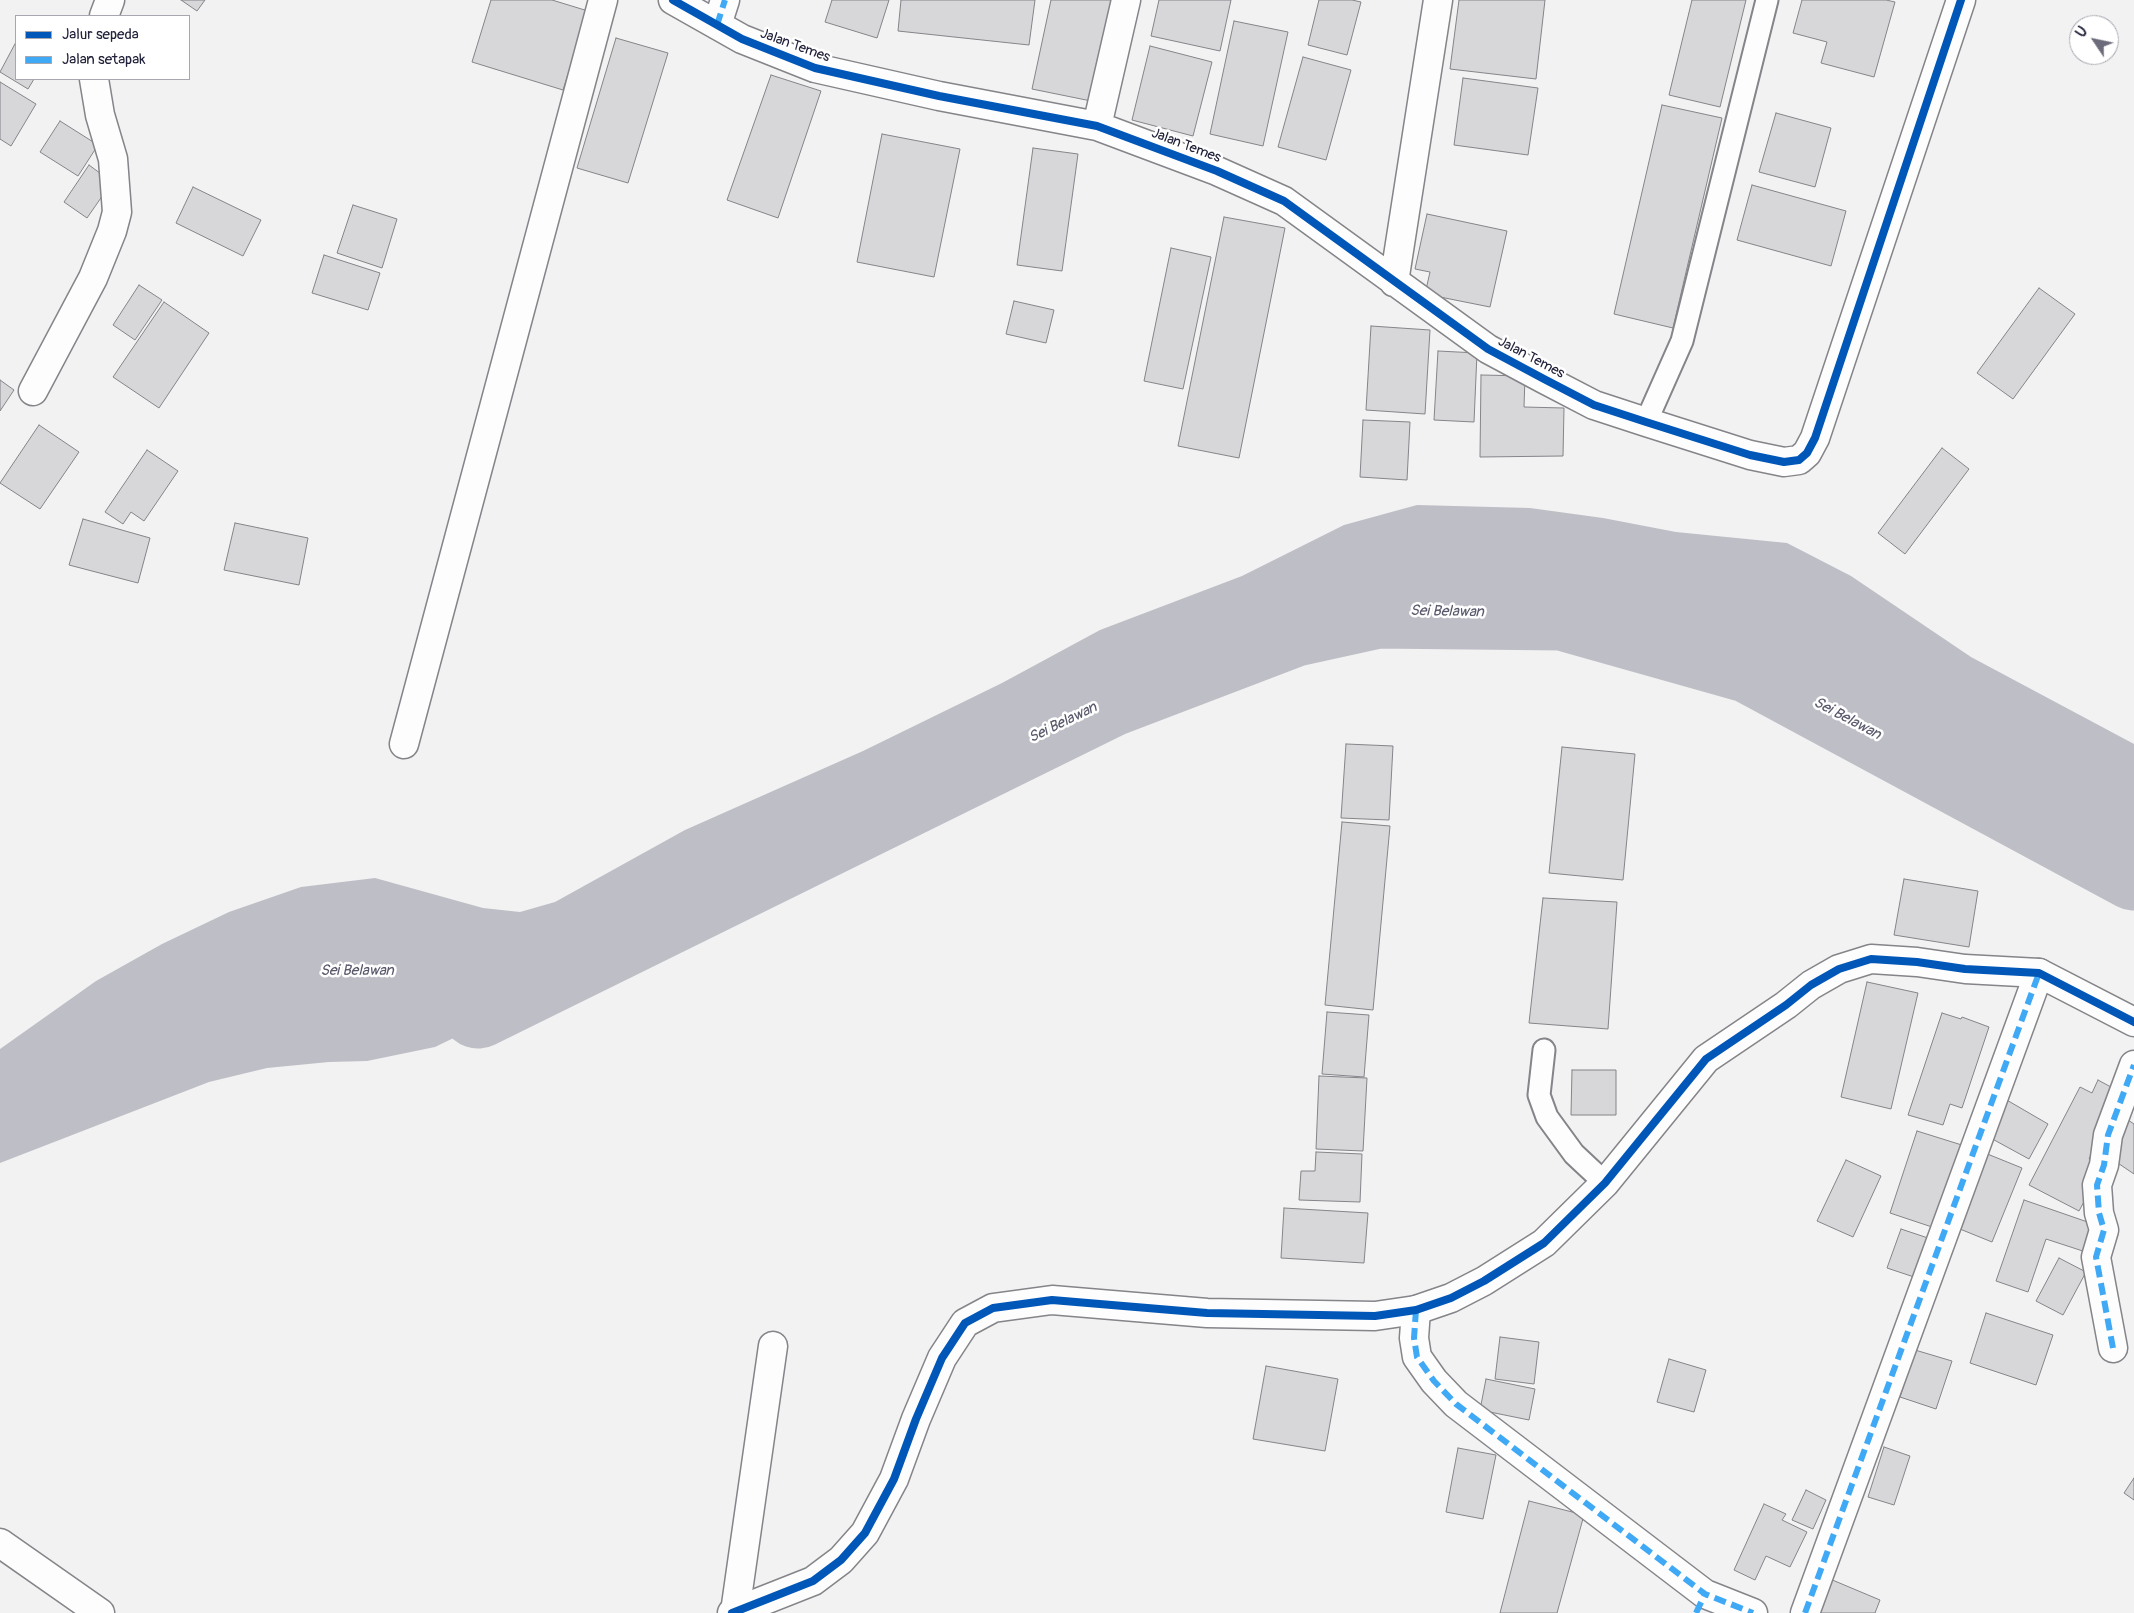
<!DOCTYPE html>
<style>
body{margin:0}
#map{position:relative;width:2134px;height:1613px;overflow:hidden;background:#f2f2f3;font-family:Pangolin,sans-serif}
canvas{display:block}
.legend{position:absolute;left:15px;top:15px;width:175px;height:65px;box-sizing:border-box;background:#fff;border:1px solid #a7a7b1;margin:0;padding:6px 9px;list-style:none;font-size:15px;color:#22223b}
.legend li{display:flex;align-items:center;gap:10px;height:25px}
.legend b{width:25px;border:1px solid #a7a7b1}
.north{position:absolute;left:2069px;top:15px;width:50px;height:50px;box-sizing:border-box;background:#fff;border:1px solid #a7a7b1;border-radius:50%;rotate:304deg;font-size:14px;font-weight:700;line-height:20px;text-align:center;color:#22223b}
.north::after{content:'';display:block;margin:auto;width:18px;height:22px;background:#6b6b7b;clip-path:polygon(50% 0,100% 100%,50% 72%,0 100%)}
</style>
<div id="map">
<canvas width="2134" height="1613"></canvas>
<ul class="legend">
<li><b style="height:6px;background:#0057b8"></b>Jalur sepeda</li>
<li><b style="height:6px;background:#3fa9f5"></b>Jalan setapak</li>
</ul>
<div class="north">U</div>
</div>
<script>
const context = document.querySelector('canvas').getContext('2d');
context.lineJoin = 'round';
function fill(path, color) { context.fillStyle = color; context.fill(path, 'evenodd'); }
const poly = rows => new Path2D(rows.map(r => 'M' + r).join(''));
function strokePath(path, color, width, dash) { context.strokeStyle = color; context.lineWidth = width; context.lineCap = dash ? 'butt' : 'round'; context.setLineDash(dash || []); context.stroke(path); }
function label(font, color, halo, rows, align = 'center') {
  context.font = font + ' Pangolin,sans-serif'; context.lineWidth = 5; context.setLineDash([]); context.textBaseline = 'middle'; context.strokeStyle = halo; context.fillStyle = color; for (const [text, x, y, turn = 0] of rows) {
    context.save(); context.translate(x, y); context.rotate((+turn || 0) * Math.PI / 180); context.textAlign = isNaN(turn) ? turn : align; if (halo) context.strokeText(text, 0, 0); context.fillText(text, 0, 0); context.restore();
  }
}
fill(poly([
 [1417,505,1530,508,1603,518,1676,532,1787,543,1851,576,1971,657,2134,744,2134,861,1960,775,1826,696,1723,652,1616,616,1465,597,1352,597,1315,604,1215,637,1145,668,1009,736,906,781,805,834,699,911,631,935,595,950,468,1031,435,1047,367,1061,329,1062,267,1068,209,1082,0,1163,0,1049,96,981,162,944,229,912,301,887,375,878,483,908,520,912,555,902,685,830,863,751,1002,683,1100,630,1242,576,1344,525]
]), '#bebec6');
strokePath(poly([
 [478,1011,1109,700,1295,629,1377,611,1562,613,1750,666,2134,873]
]), '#bebec6', 75);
const building = poly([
 [181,0,205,0,197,11,181,0],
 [491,0,552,0,588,11,563,90,472,62,491,0],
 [832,0,889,0,877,38,825,22,832,0],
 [901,0,1035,0,1029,45,898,31,901,0],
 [1051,0,1117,0,1096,102,1032,89,1051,0],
 [1159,0,1231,0,1220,51,1151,36,1159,0],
 [1319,0,1352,0,1361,2,1347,55,1308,45,1319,0],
 [1459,0,1545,0,1536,79,1450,69,1459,0],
 [1692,0,1746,0,1720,107,1669,95,1692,0],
 [1802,0,1886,0,1895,2,1874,77,1821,63,1827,42,1793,33,1802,0],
 [1234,21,1288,32,1263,146,1210,134,1234,21],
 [616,38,668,53,628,183,577,168,616,38],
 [16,42,16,79,34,79,28,89,0,72,16,42],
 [1150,46,1212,62,1193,136,1132,120,1150,46],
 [1303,57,1351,70,1326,160,1278,147,1303,57],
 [771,75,821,91,778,218,727,200,771,75],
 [1463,78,1538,88,1528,155,1454,145,1463,78],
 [0,82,36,104,11,146,0,139,0,82],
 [1662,105,1722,118,1673,328,1614,314,1662,105],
 [1776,113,1831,128,1815,187,1759,172,1776,113],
 [60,121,98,145,78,176,40,152,60,121],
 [882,134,960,149,934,277,857,262,882,134],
 [1033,148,1078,154,1062,271,1017,265,1033,148],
 [89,165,112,182,87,218,64,202,89,165],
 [1752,185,1846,211,1831,266,1737,240,1752,185],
 [193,187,261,220,243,256,176,223,193,187],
 [353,205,397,219,382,268,337,253,353,205],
 [1427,214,1507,231,1490,307,1425,294,1430,272,1415,269,1427,214],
 [1224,217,1285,228,1239,458,1178,446,1224,217],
 [1171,248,1211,257,1183,389,1144,381,1171,248],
 [324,255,380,273,368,310,312,293,324,255],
 [139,285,162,300,135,340,113,325,139,285],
 [2039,288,2075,314,2013,399,1977,373,2039,288],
 [1014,301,1054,310,1046,343,1006,334,1014,301],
 [164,302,209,333,159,408,113,377,164,302],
 [1371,326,1430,330,1425,414,1366,410,1371,326],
 [1438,351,1477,353,1474,422,1434,420,1438,351],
 [1481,375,1525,376,1524,407,1564,408,1563,456,1480,457,1481,375],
 [0,380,14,390,0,411,0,380],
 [1363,420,1410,422,1407,480,1360,477,1363,420],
 [39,425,79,452,40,509,0,483,39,425],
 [1942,448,1969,469,1905,554,1878,533,1942,448],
 [147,450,178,471,144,521,131,512,123,524,105,512,147,450],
 [83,519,150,538,138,583,69,565,83,519],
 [235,523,308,538,299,585,224,570,235,523],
 [1346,744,1393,746,1389,820,1341,818,1346,744],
 [1562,747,1635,754,1623,880,1549,873,1562,747],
 [1342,822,1390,826,1373,1010,1325,1005,1342,822],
 [1904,879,1978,891,1969,947,1894,935,1904,879],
 [1543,898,1617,902,1608,1029,1529,1023,1543,898],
 [1867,982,1918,993,1891,1109,1841,1097,1867,982],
 [1327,1012,1369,1015,1364,1077,1322,1074,1327,1012],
 [1942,1013,1961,1019,1962,1017,1989,1027,1962,1108,1950,1104,1943,1125,1908,1115,1942,1013],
 [1572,1070,1616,1070,1616,1115,1571,1115,1572,1070],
 [1319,1076,1367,1078,1363,1151,1316,1149,1319,1076],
 [2098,1080,2122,1093,2089,1159,2103,1166,2079,1211,2029,1185,2080,1087,2092,1093,2098,1080],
 [2005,1099,2048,1124,2029,1159,1985,1135,2005,1099],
 [2128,1120,2134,1124,2134,1174,2106,1155,2128,1120],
 [1917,1131,1965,1146,1938,1229,1890,1213,1917,1131],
 [1980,1151,2022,1168,1992,1242,1950,1225,1980,1151],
 [1316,1152,1362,1154,1360,1202,1299,1200,1301,1171,1315,1171,1316,1152],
 [1846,1160,1881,1176,1853,1237,1817,1221,1846,1160],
 [2024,1200,2102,1227,2092,1254,2046,1239,2028,1292,1996,1281,2024,1200],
 [1284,1208,1368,1213,1364,1263,1281,1258,1284,1208],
 [1901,1229,1928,1238,1914,1277,1887,1268,1901,1229],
 [2059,1258,2086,1272,2063,1315,2036,1301,2059,1258],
 [1986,1313,2053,1335,2036,1385,1970,1363,1986,1313],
 [1500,1337,1539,1342,1534,1384,1495,1379,1500,1337],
 [1915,1350,1952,1361,1936,1409,1900,1397,1915,1350],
 [1669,1359,1706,1370,1694,1412,1657,1402,1669,1359],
 [1266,1366,1338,1379,1325,1451,1253,1439,1266,1366],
 [1486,1379,1535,1389,1529,1420,1480,1410,1486,1379],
 [1884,1447,1910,1456,1894,1505,1868,1497,1884,1447],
 [1458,1448,1496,1455,1483,1519,1446,1512,1458,1448],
 [2134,1478,2134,1500,2124,1493,2134,1478],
 [1806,1490,1826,1500,1813,1529,1792,1520,1806,1490],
 [1529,1501,1584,1515,1557,1613,1500,1613,1529,1501],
 [1764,1504,1786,1514,1782,1520,1807,1532,1790,1567,1766,1556,1755,1580,1734,1570,1764,1504],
 [1830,1579,1880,1600,1875,1613,1816,1613,1830,1579]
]);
fill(building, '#d7d7d9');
strokePath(building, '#848489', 1);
const service = poly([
 [1646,422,1682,341,1767,0],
 [1544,1050,1539,1095,1547,1117,1574,1154,1605,1183]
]);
const minor = poly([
 [673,0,742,39,815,68,939,96,1097,126,1217,171,1284,201,1488,349,1544,379,1594,405,1646,422,1750,455,1784,462,1799,460,1807,453,1815,438,1961,0],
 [104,16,110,0],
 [717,25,725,0],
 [1097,126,1126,0],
 [1394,282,1438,0],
 [33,391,93,278,112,231,117,212,113,159,100,115,94,79],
 [404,744,603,0],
 [1416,1310,1414,1338,1417,1357,1434,1381,1456,1404,1705,1594,1753,1613],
 [2113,1348,2096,1257,2104,1230,2099,1213,2097,1185,2104,1165,2108,1135,2134,1065],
 [735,1612,773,1346],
 [1805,1613,2039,973]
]);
const tertiary = poly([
 [0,1543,100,1613],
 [732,1613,813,1581,841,1560,865,1533,894,1479,916,1419,942,1358,965,1323,993,1308,1052,1300,1207,1313,1375,1316,1416,1310,1451,1298,1484,1281,1544,1243,1605,1183,1706,1059,1786,1005,1811,985,1839,969,1871,959,1917,962,1965,969,2039,973,2134,1022]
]);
strokePath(service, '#848489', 25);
strokePath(minor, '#848489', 31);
strokePath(tertiary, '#848489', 31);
strokePath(service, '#fdfdfd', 21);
strokePath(minor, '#fdfdfd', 28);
strokePath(tertiary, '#fdfdfd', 28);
strokePath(poly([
 [717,25,725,0],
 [1416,1310,1414,1338,1417,1357,1434,1381,1456,1404,1705,1594,1753,1613],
 [2113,1348,2096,1257,2104,1230,2099,1213,2097,1185,2104,1165,2108,1135,2134,1065],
 [1696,1613,1705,1594],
 [1805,1613,2039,973]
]), '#3fa9f5', 6, [12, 6]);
strokePath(poly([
 [673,0,742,39,815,68,939,96,1097,126,1217,171,1284,201,1488,349,1544,379,1594,405,1646,422,1750,455,1784,462,1799,460,1807,453,1815,438,1961,0],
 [732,1613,813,1581,841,1560,865,1533,894,1479,916,1419,942,1358,965,1323,993,1308,1052,1300,1207,1313,1375,1316,1416,1310,1451,1298,1484,1281,1544,1243,1605,1183,1706,1059,1786,1005,1811,985,1839,969,1871,959,1917,962,1965,969,2039,973,2134,1022]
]), '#0057b8', 8);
label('14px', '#22223b', '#fff', [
 ["Jalan Temes",795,46,20],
 ["Jalan Temes",1186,146,21],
 ["Jalan Temes",1531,358,28]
]);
label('italic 15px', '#58586b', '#fff', [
 ["Sei Belawan",1447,612,1],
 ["Sei Belawan",1847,719,28],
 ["Sei Belawan",1063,723,-26],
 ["Sei Belawan",357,971]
]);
</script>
